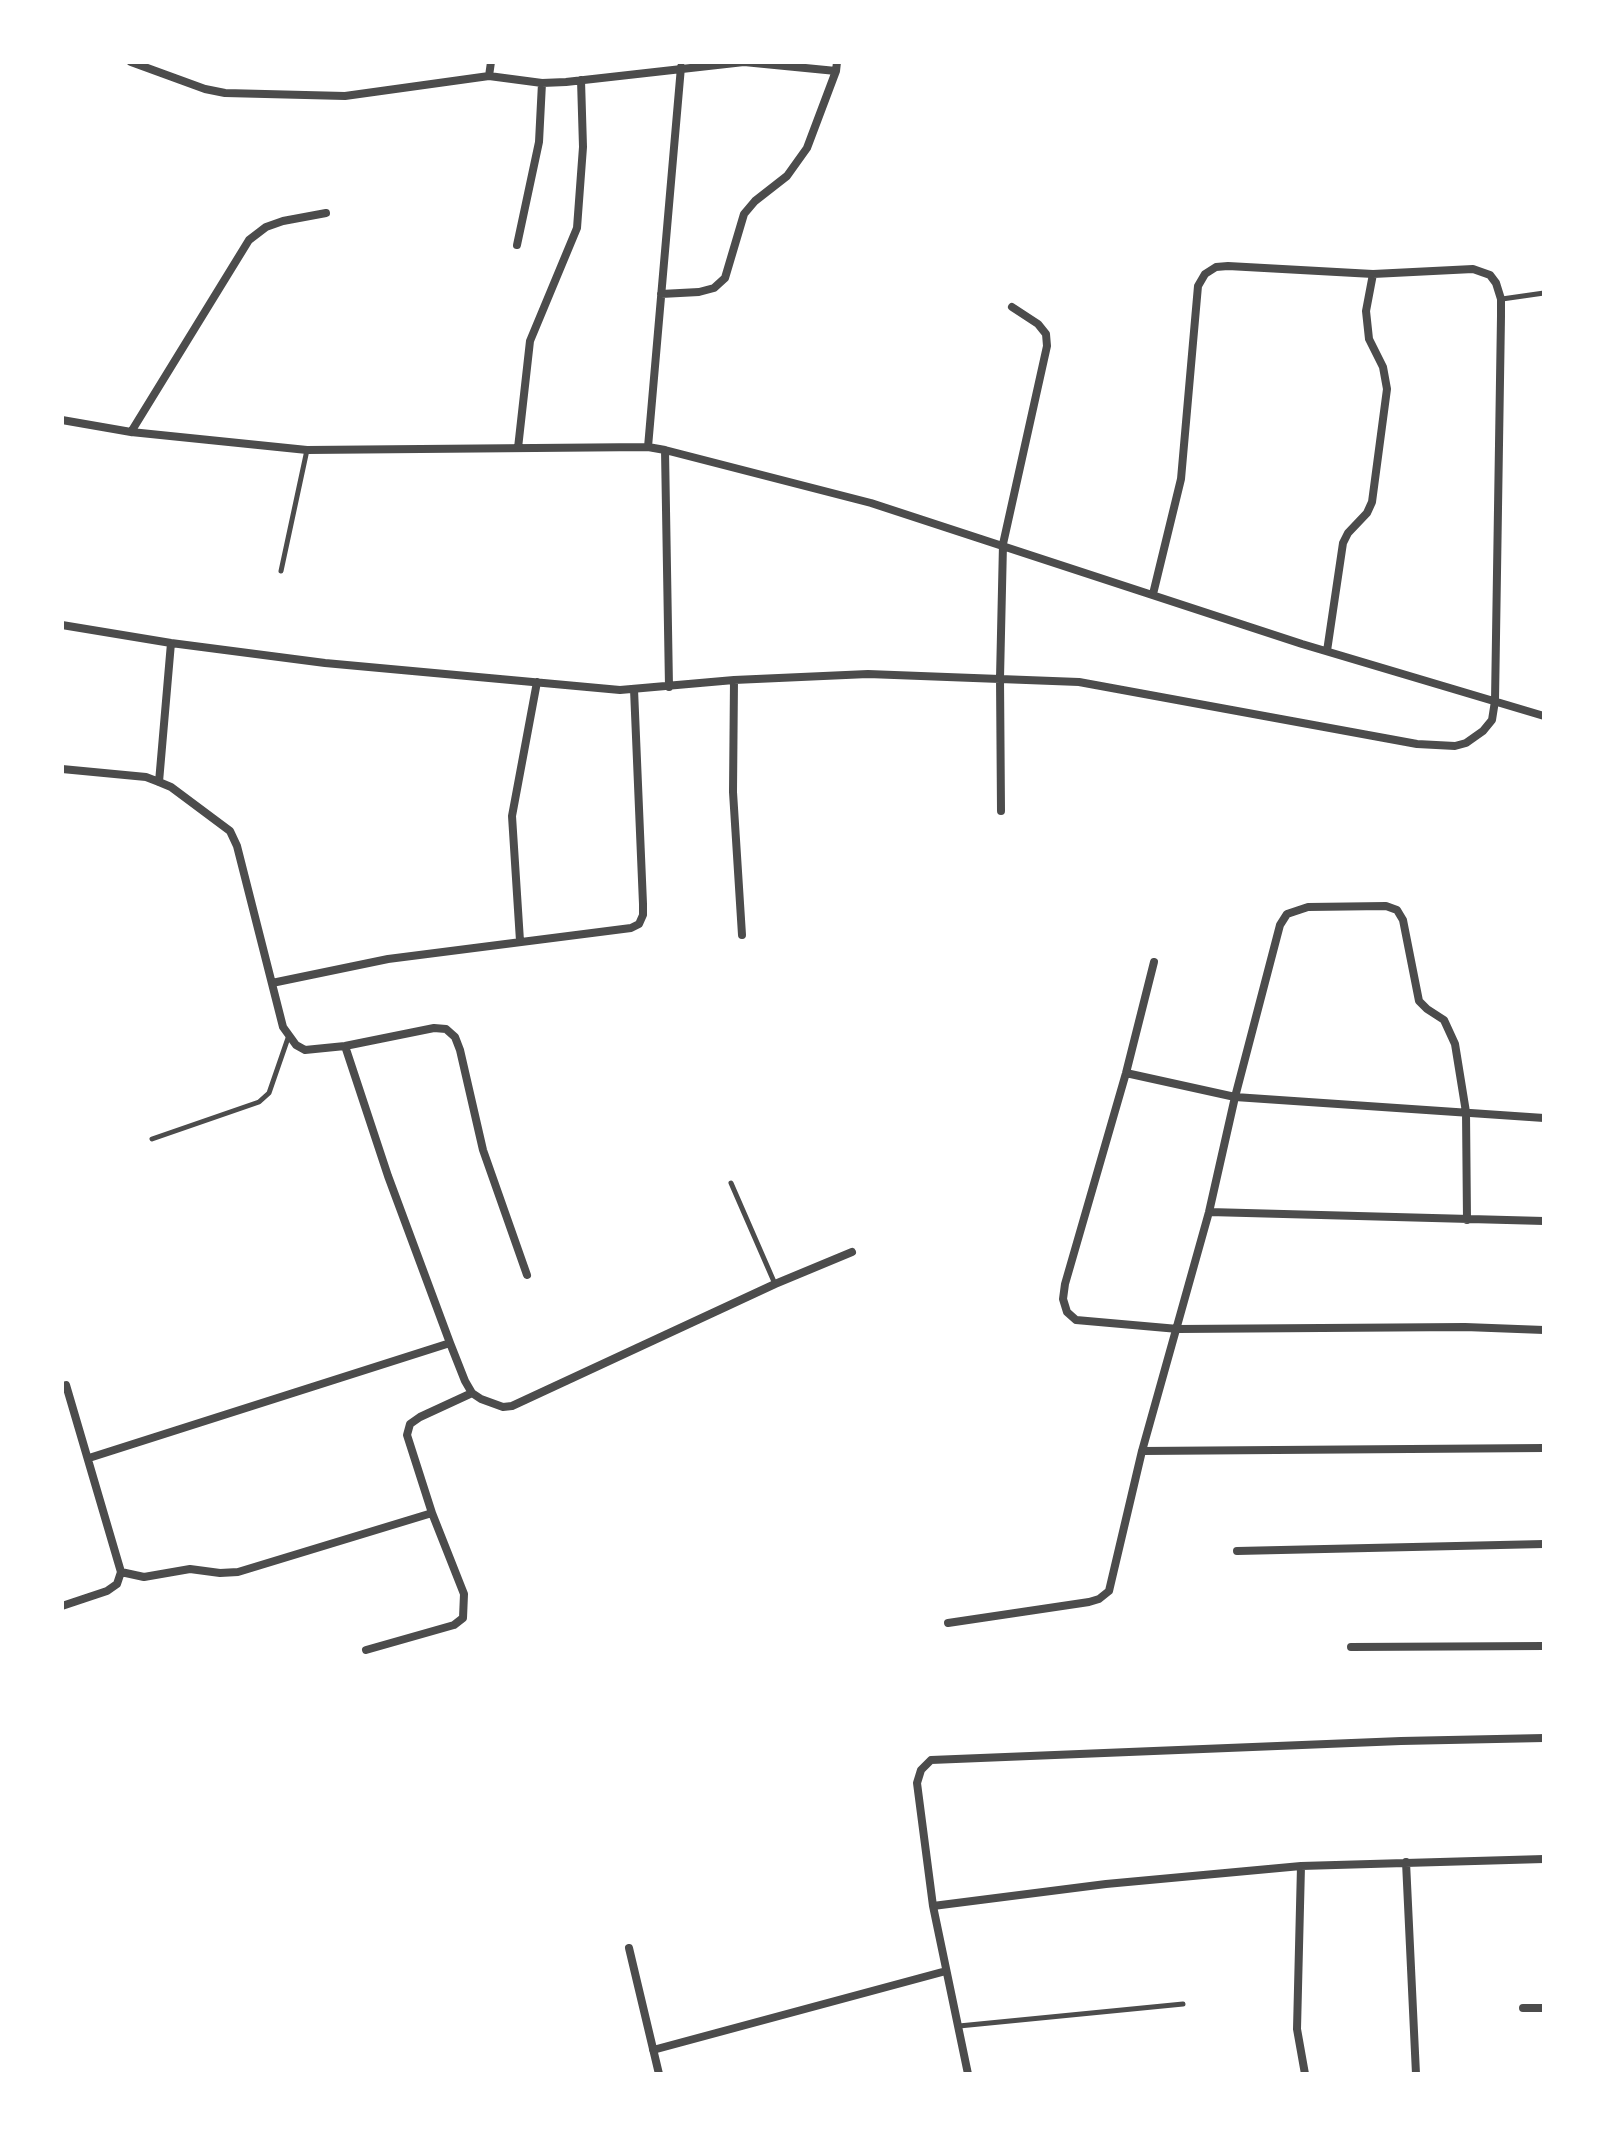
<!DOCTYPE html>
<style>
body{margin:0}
#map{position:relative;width:1606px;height:2136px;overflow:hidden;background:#fff;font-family:Inter,sans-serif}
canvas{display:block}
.frame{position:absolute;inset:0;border:64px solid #fff;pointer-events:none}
</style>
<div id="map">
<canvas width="1606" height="2136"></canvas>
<div class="frame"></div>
</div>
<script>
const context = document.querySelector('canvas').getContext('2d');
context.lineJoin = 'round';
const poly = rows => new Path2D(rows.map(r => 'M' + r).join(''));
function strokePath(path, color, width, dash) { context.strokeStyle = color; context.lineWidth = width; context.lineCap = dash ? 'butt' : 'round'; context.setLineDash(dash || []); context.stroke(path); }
strokePath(poly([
 [1502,299,1544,293],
 [281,571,307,450],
 [152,1139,259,1102,269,1093,288,1038],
 [731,1183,775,1284],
 [959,2026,1183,2004]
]), '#4c4c4c', 5);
strokePath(poly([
 [131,62,205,89,225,93,345,96,489,76,542,83,566,82,744,62,836,71],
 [489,76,491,62],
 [517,245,539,142,542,83],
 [661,294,699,292,714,288,725,278,744,214,755,201,787,176,807,148,836,71,837,62],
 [62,420,131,432,307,450,648,447,665,450,871,503,1302,644,1544,716],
 [131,432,249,240,266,227,283,221,326,213],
 [648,447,681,67],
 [518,448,530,341,577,228,583,147,581,80],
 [665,450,669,687],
 [62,625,171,643,325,663,620,690,734,680,868,674,1079,682,1417,744,1455,746,1466,743,1483,731,1492,720,1495,701,1501,316,1501,299,1496,283,1490,275,1473,269,1373,274,1228,266,1216,267,1205,274,1198,286,1181,479,1153,594],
 [1327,651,1343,543,1348,533,1367,513,1372,502,1387,389,1383,367,1369,339,1366,311,1373,274],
 [734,680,733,792,742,935],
 [62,769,146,777,159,782,171,787,230,831,237,846,283,1027,296,1045,305,1050,345,1046,434,1028,446,1029,455,1037,460,1050,483,1150,527,1275],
 [159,782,171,643],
 [1001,811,1000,678,1003,544,1047,346,1046,334,1038,324,1012,307],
 [520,941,512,816,537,682],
 [1154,962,1126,1073,1065,1284,1063,1299,1067,1312,1076,1320,1178,1329,1465,1327,1544,1330],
 [272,983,388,959,631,928,639,924,643,915,643,904,634,689],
 [345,1046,388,1176,450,1343,465,1381,472,1393,481,1399,503,1407,512,1406,775,1284,852,1252],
 [1126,1073,1235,1097,1544,1118],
 [1209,1212,1544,1221],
 [1142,1451,1544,1448],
 [89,1458,450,1343],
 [1237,1551,1544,1544],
 [121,1572,144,1577,190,1569,220,1573,238,1572,432,1513],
 [62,1606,107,1591,117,1584,121,1572,66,1385],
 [948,1623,1089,1602,1099,1599,1109,1591,1142,1451,1209,1212,1235,1097,1280,925,1287,914,1308,907,1386,906,1397,910,1403,920,1419,1001,1427,1009,1444,1020,1455,1044,1466,1112,1467,1220],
 [1351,1647,1544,1646],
 [366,1650,454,1625,463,1618,464,1594,432,1513,407,1435,410,1424,420,1417,472,1393],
 [1406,1862,1416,2074],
 [1301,1866,1297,2029,1305,2074],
 [933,1906,1106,1884,1301,1866,1544,1859],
 [629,1948,659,2074],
 [1523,2008,1544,2008],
 [653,2050,946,1971],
 [968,2074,933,1906,917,1783,921,1770,931,1760,1401,1741,1544,1738]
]), '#4c4c4c', 8);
</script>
